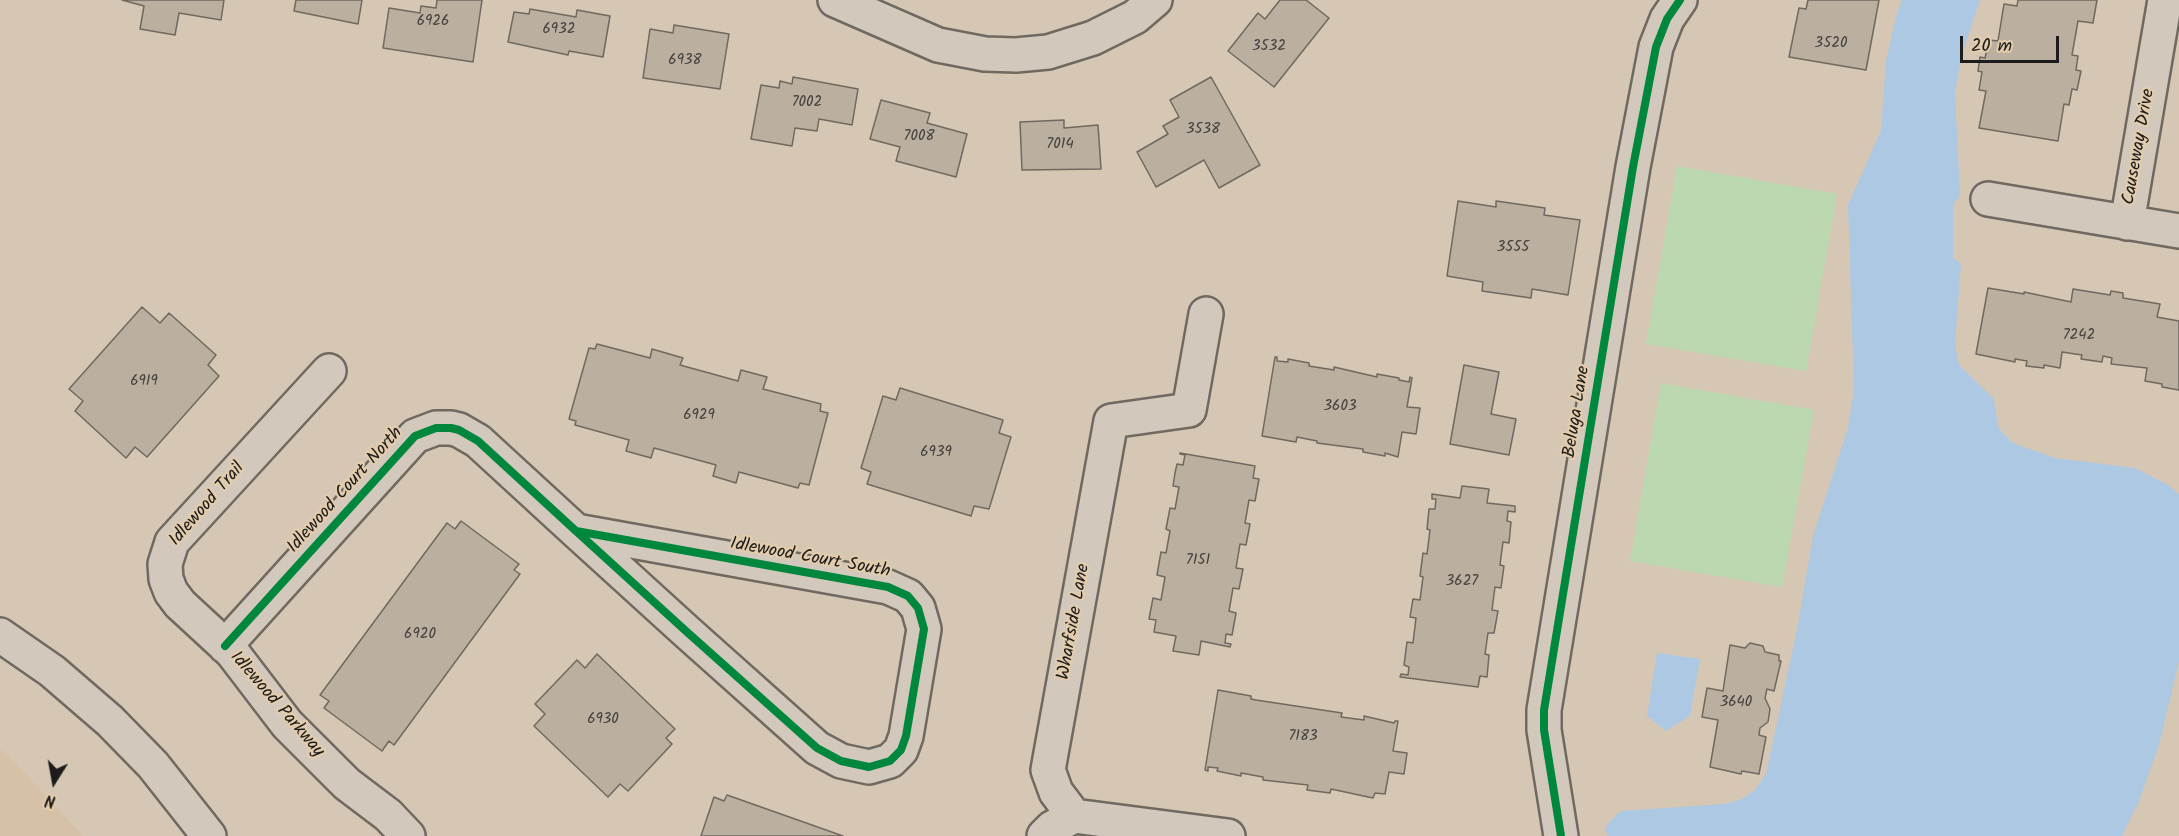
<!DOCTYPE html>
<style>
body{margin:0}
#map{position:relative;width:2179px;height:836px;overflow:hidden;background:#d5c7b4;font-family:Kalam,sans-serif}
canvas{display:block}
.north{position:absolute;left:24px;top:752px;width:60px;height:60px;-webkit-text-stroke:4px #e3ccac;paint-order:stroke;rotate:191deg;font-size:16px;font-weight:700;line-height:24px;text-align:center;color:#1c1c1c}
.north::after{content:'';display:block;margin:auto;width:21px;height:27px;background:#1c1c1c;clip-path:polygon(50% 0,100% 100%,50% 72%,0 100%)}
.scale{position:absolute;left:1960px;top:36px;width:99px;height:27px;box-sizing:border-box;border:3px solid #1c1c1c;border-top:0;padding-left:8px;font-size:18px;line-height:21px;white-space:nowrap;color:#1c1c1c;-webkit-text-stroke:4px #e3ccac;paint-order:stroke}
</style>
<div id="map">
<canvas width="2179" height="836"></canvas>
<div class="north">N</div>
<div class="scale">20 m</div>
</div>
<script>
const context = document.querySelector('canvas').getContext('2d');
context.lineJoin = 'round';
function fill(path, color) { context.fillStyle = color; context.fill(path, 'evenodd'); }
const poly = rows => new Path2D(rows.map(r => 'M' + r).join(''));
function strokePath(path, color, width, dash) { context.strokeStyle = color; context.lineWidth = width; context.lineCap = dash ? 'butt' : 'round'; context.setLineDash(dash || []); context.stroke(path); }
function label(font, color, halo, rows, align = 'center') {
  context.font = font + ' Kalam,sans-serif'; context.lineWidth = 4.5; context.setLineDash([]); context.textBaseline = 'middle'; context.strokeStyle = halo; context.fillStyle = color; for (const [text, x, y, turn = 0] of rows) {
    context.save(); context.translate(x, y); context.rotate((+turn || 0) * Math.PI / 180); context.textAlign = isNaN(turn) ? turn : align; if (halo) context.strokeText(text, 0, 0); context.fillText(text, 0, 0); context.restore();
  }
}
fill(poly([
 [0,750,5,752,83,836,0,836]
]), '#d7c1a6');
fill(poly([
 [1677,166,1837,194,1806,371,1646,344],
 [1661,383,1814,410,1782,587,1630,561]
]), '#bbd8b1');
fill(poly([
 [1902,0,1980,0,1962,54,1955,91,1960,196,1953,205,1953,258,1961,263,1955,344,1959,365,1993,398,1999,429,2013,443,2055,458,2135,468,2168,485,2179,494,2179,661,2159,745,2139,801,2122,836,1608,836,1605,829,1610,821,1621,811,1724,804,1742,799,1754,791,1766,774,1797,630,1813,536,1848,428,1854,389,1848,205,1881,131,1886,61,1897,13],
 [1657,653,1700,659,1690,716,1666,731,1647,716]
]), '#acc8e2');
const building = poly([
 [122,0,224,0,221,20,179,13,175,35,140,29,144,6,122,0],
 [296,0,362,0,358,24,294,11,296,0],
 [437,0,482,0,473,62,383,48,389,8,420,13,421,6,436,8,437,0],
 [1280,0,1306,0,1329,18,1274,87,1228,51,1258,13,1265,19,1280,0],
 [1808,0,1879,0,1866,70,1789,57,1799,8,1806,9,1808,0],
 [2018,0,2097,0,2093,23,2078,21,2072,55,2078,56,2076,70,2081,71,2077,90,2072,89,2069,105,2064,104,2058,141,1979,128,1986,91,1979,90,1982,72,1978,71,1980,57,1985,58,1989,40,1998,41,2004,4,2017,6,2018,0],
 [530,9,576,17,577,10,610,16,603,57,569,51,568,55,508,42,514,12,529,14,530,9],
 [674,25,729,34,720,89,643,78,650,29,673,33,674,25],
 [793,77,858,89,852,125,819,119,817,131,795,128,792,146,751,139,761,85,779,88,780,81,792,84,793,77],
 [1211,77,1260,165,1219,188,1204,160,1156,187,1137,152,1168,134,1163,126,1179,117,1170,100,1211,77],
 [881,100,930,113,927,123,967,134,956,177,896,161,900,147,870,139,881,100],
 [1064,120,1064,128,1098,125,1101,169,1022,170,1020,122,1064,120],
 [1458,201,1496,207,1496,201,1545,208,1544,215,1580,220,1568,295,1532,289,1531,298,1482,291,1483,282,1447,276,1458,201],
 [1988,288,2024,294,2024,292,2071,302,2073,289,2110,295,2111,291,2123,293,2123,298,2160,304,2157,317,2179,321,2179,390,2162,387,2162,384,2145,381,2147,368,2111,364,2112,358,2103,356,2102,362,2081,359,2082,355,2062,352,2060,368,2044,365,2044,368,2026,366,2027,361,2015,359,2015,362,1976,354,1988,288],
 [142,307,160,323,169,313,216,355,208,365,219,376,147,457,135,447,126,458,75,411,83,401,69,389,142,307],
 [597,344,650,358,652,349,683,358,680,365,738,381,741,370,767,377,763,389,821,404,820,411,828,413,809,485,800,483,798,488,739,472,736,483,713,476,716,465,654,448,651,458,626,451,629,440,575,425,576,421,569,419,589,348,595,349,597,344],
 [1275,357,1277,357,1277,361,1288,362,1288,359,1309,363,1309,366,1334,370,1334,367,1377,377,1377,374,1399,378,1399,380,1409,382,1410,377,1412,378,1407,407,1420,408,1416,434,1402,432,1398,457,1385,453,1385,456,1363,452,1363,449,1317,443,1317,441,1297,437,1296,442,1262,436,1275,357],
 [1464,365,1499,372,1491,414,1516,419,1509,455,1450,444,1464,365],
 [900,388,1003,420,999,433,1011,437,989,509,974,506,971,516,867,484,871,472,861,468,883,396,896,400,900,388],
 [1180,453,1255,466,1253,478,1259,479,1255,501,1249,500,1245,523,1250,524,1246,545,1240,544,1236,568,1243,569,1239,589,1233,588,1229,611,1236,613,1232,635,1226,634,1225,643,1231,644,1230,647,1201,641,1199,655,1173,651,1176,636,1154,632,1156,620,1149,619,1153,598,1161,600,1165,577,1157,575,1161,552,1166,553,1170,531,1166,529,1170,508,1175,509,1179,487,1173,486,1175,473,1177,464,1183,465,1185,455,1180,454,1180,453],
 [1462,486,1489,489,1487,503,1515,506,1515,512,1508,511,1507,521,1511,522,1509,543,1503,542,1500,565,1504,566,1501,588,1495,587,1492,610,1498,611,1494,633,1488,633,1485,654,1489,655,1487,677,1480,676,1478,687,1400,677,1401,674,1408,675,1409,667,1404,665,1407,642,1413,643,1416,618,1410,617,1413,599,1420,600,1423,577,1420,576,1423,553,1427,554,1430,530,1427,529,1429,509,1435,509,1436,499,1432,499,1432,494,1460,498,1462,486],
 [461,521,519,564,514,570,520,574,394,745,389,741,382,751,324,708,329,701,320,695,447,523,455,529,461,521],
 [1750,643,1763,646,1765,652,1779,655,1779,661,1781,661,1774,691,1767,689,1765,698,1770,709,1768,722,1760,728,1759,735,1766,737,1759,774,1742,771,1741,774,1710,767,1718,720,1702,717,1707,688,1723,691,1730,645,1745,648,1750,643],
 [597,654,675,729,666,738,672,744,628,791,620,784,608,797,534,726,545,714,535,704,577,660,585,668,597,654],
 [1218,690,1251,696,1251,699,1256,700,1342,713,1341,717,1364,720,1364,716,1394,723,1395,721,1398,721,1393,751,1407,753,1404,774,1389,772,1385,794,1375,793,1373,798,1331,789,1330,793,1307,790,1308,785,1263,780,1263,777,1241,773,1241,776,1217,771,1218,768,1208,767,1208,771,1205,770,1218,690],
 [727,795,843,836,701,836,714,797,724,801,727,795]
]);
fill(building, '#bbafa0');
strokePath(building, '#6f6960', 1.5);
const minor = poly([
 [835,0,938,45,985,54,1016,55,1048,52,1093,38,1135,17,1155,0],
 [1988,199,2179,231],
 [2127,223,2165,0],
 [329,371,172,542,165,564,166,579,171,592,180,604,232,652,287,724,347,784,388,815,408,836],
 [0,635,52,671,110,721,153,765,209,836],
 [225,646,415,436,436,428,451,428,459,430,478,441,576,531,687,632,817,748,841,761,869,767,890,761,901,750,906,736,924,629,918,608,908,596,888,587,576,531],
 [1074,816,1056,792,1048,770,1111,421,1189,410,1206,314],
 [1044,836,1052,828,1074,816,1228,836],
 [1561,836,1544,730,1544,710,1633,167,1656,47,1667,19,1680,0]
]);
strokePath(minor, '#6f6960', 38);
strokePath(minor, '#d2c9bc', 33);
strokePath(poly([
 [225,646,415,436,436,428,451,428,459,430,478,441,576,531,687,632,817,748,841,761,869,767,890,761,901,750,906,736,924,629,918,608,908,596,888,587,576,531],
 [1561,836,1544,730,1544,710,1633,167,1656,47,1667,19,1680,0]
]), '#00873e', 8);
label('15px', '#44423e', null, [
 ["6926",433,22],
 ["6932",559,30],
 ["3520",1831,44],
 ["3532",1269,47],
 ["6938",685,61],
 ["7002",807,103],
 ["3538",1203,130],
 ["7008",919,137],
 ["7014",1060,145],
 ["3555",1513,248],
 ["7242",2079,336],
 ["6919",144,382],
 ["3603",1340,407],
 ["6929",699,416],
 ["6939",936,453],
 ["7151",1198,561],
 ["3627",1462,582],
 ["6920",420,635],
 ["3640",1736,703],
 ["6930",603,720],
 ["7183",1303,737]
]);
label('18px', '#1c1c1c', '#e3ccac', [
 ["Causeway Drive",2140,147,-80],
 ["Beluga Lane",1578,412,-81],
 ["Idlewood Court North",346,491,-48],
 ["Idlewood Trail",208,505,-49],
 ["Idlewood Court South",810,559,10],
 ["Wharfside Lane",1075,622,-80],
 ["Idlewood Parkway",276,705,49]
]);
</script>
